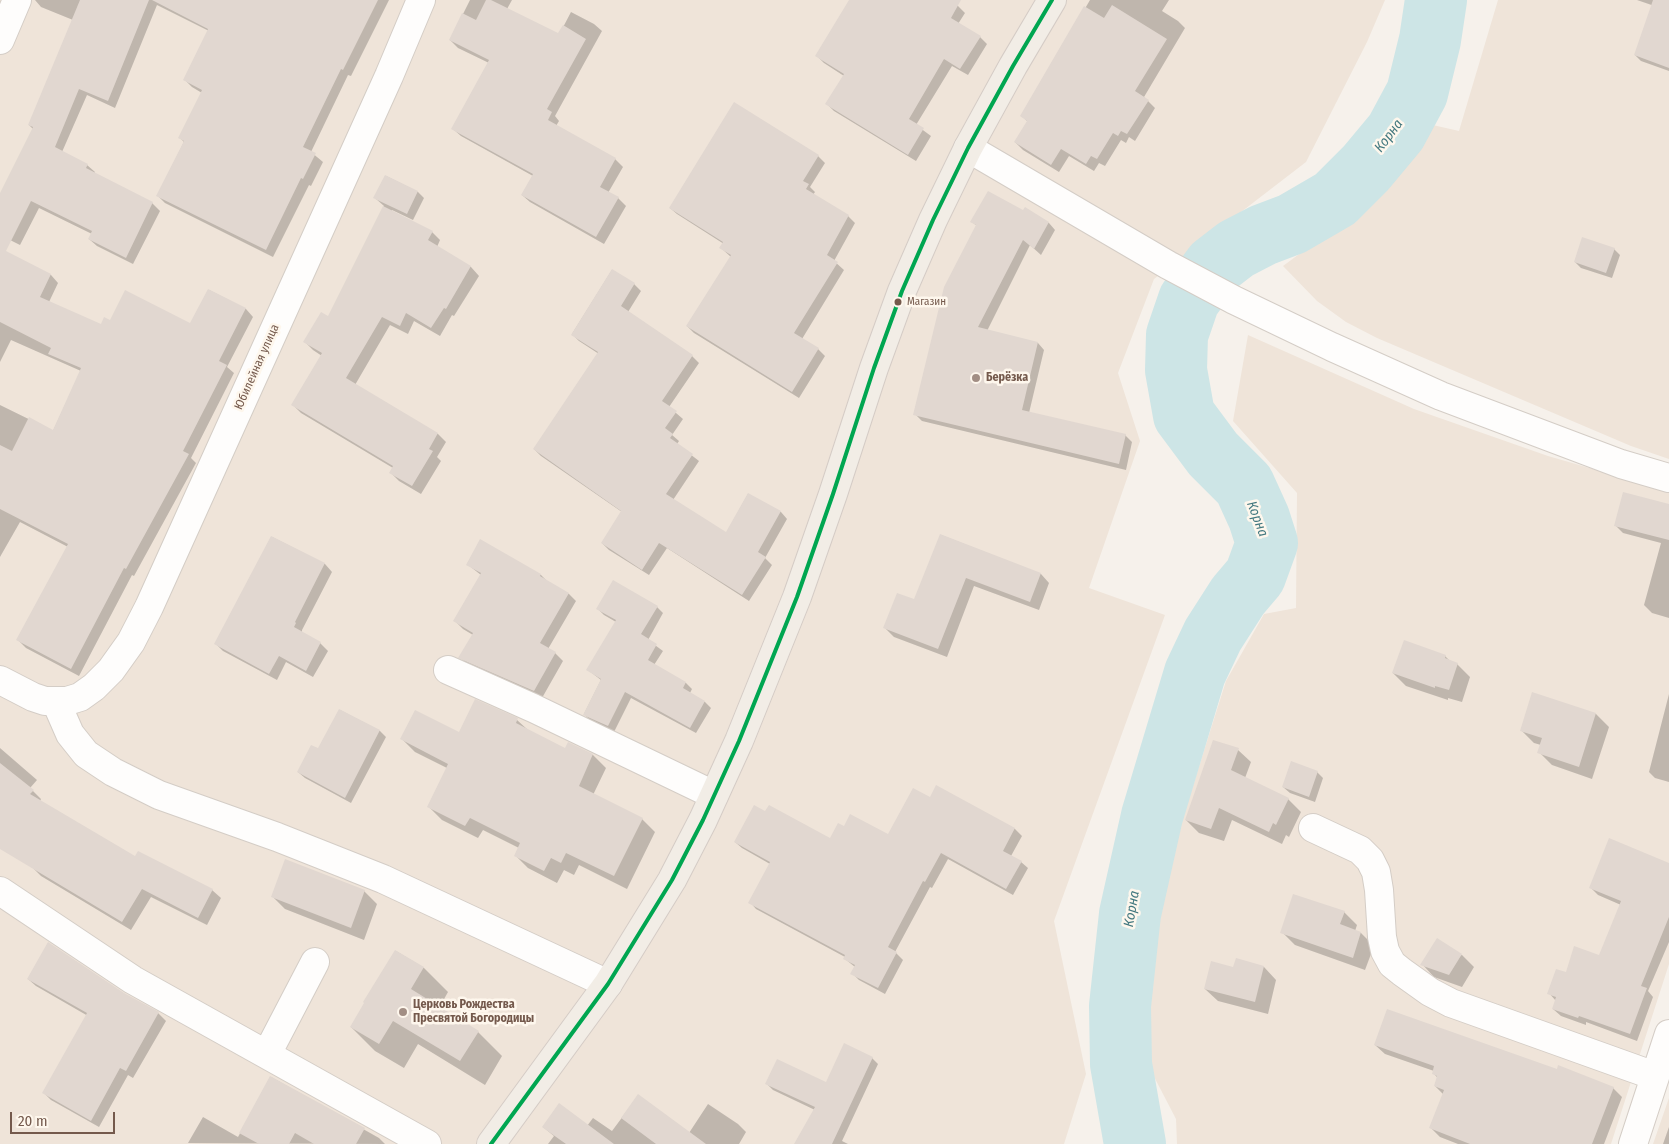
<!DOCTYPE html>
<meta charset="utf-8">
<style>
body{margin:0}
#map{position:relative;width:1669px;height:1144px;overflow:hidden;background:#f6f1eb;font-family:"Fira Sans Condensed",sans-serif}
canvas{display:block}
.scale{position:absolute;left:10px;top:1112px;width:105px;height:22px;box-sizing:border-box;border:2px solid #74594c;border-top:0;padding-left:6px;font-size:15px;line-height:18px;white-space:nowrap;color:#74594c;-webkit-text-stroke:4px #fef7ed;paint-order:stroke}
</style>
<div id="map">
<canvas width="1669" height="1144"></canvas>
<div class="scale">20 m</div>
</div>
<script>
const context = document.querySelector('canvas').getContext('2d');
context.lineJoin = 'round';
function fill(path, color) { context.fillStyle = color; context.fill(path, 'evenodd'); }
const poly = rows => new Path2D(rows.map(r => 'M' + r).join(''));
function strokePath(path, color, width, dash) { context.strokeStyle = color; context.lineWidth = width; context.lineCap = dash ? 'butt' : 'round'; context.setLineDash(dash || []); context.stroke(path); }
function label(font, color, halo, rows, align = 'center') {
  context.font = font + ' "Fira Sans Condensed",sans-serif'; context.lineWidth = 5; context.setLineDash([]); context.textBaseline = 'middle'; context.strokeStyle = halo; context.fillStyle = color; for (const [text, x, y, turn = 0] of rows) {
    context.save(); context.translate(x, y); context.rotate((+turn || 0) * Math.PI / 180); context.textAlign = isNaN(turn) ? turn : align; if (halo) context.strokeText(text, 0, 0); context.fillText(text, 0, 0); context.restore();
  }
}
fill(poly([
 [0,0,1385,0,1367,42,1306,162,1154,279,1118,373,1140,441,1089,588,1165,615,1054,921,1086,1074,1064,1144,0,1144],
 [1498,0,1669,0,1669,459,1631,446,1377,338,1346,322,1317,301,1283,266,1386,190,1424,123,1459,131],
 [1248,335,1414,409,1548,456,1669,491,1669,964,1611,1144,1177,1144,1176,1119,1149,1067,1147,931,1226,681,1264,614,1296,608,1297,493,1233,421],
 [1669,1098,1669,1144,1653,1144]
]), '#efe4d9');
fill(poly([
 [35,0,389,0,351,76,348,75,311,152,323,162,311,186,309,185,273,257,165,203,158,196,184,142,180,138,202,93,192,87,185,80,209,31,157,5,115,108,87,95,62,152,87,165,95,172,94,174,152,203,160,211,133,264,97,246,89,239,92,234,39,208,20,245,0,235,0,195,33,129,29,125,73,20,41,7],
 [470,0,512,0,507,9,559,35,571,12,594,24,602,31,555,116,559,121,556,126,615,159,623,167,608,193,618,198,626,206,604,244,530,202,522,195,533,176,461,136,453,129,489,63,458,48,450,40],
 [851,0,948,0,958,6,965,13,958,24,980,37,987,44,968,75,952,66,916,125,931,136,916,161,834,111,827,104,844,76,824,63,817,56],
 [1090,0,1169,0,1162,11,1178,21,1185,28,1144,97,1155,108,1135,141,1129,137,1126,143,1121,140,1105,166,1099,163,1094,171,1069,156,1059,172,1023,150,1015,142,1028,122,1022,116],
 [1637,0,1669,0,1669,11],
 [1669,30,1669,71,1641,61,1635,55],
 [734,104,818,156,825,163,810,187,815,192,813,195,848,216,855,223,834,261,844,270,802,339,818,349,825,356,799,398,694,333,687,326,731,257,721,248,724,244,677,214,670,208],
 [386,176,418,192,424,198,413,220,392,210,391,212,432,232,440,240,437,247,471,267,479,276,454,316,452,315,440,336,414,321,408,334,390,325,355,385,438,434,446,442,437,457,441,461,421,494,399,481,391,473,393,468,301,413,293,405,322,356,313,350,305,342,329,318,384,206,375,198],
 [1025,209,1049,223,1055,230,1041,255,1030,245,987,331,1038,343,1044,350,1029,413,1125,435,1132,442,1126,470,922,421,915,414,977,226,972,222,1023,212],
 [1614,249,1620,255,1612,278,1581,268,1575,262],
 [0,250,51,275,58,283,49,302,102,326,110,321,191,325,209,290,246,309,253,317,227,367,234,373,191,458,196,463,134,576,132,575,79,676,26,648,18,640,68,547,20,522,0,557,0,405,53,431,81,371,11,340,0,362],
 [612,270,634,284,641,291,628,312,692,356,699,363,669,407,683,419,672,435,679,441,677,444,699,461,673,500,726,534,748,494,781,512,787,519,765,558,772,565,749,601,667,548,649,575,609,550,602,543,622,512,541,456,534,449,599,354,579,341,572,334],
 [1669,509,1669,618,1652,613,1644,605,1661,543,1623,533,1615,525],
 [941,535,1041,574,1049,583,1039,610,974,586,947,657,894,637,885,628,915,600],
 [272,537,325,564,332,572,302,630,302,633,320,643,328,651,313,677,286,662,277,680,223,651,216,644],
 [481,541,541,575,548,582,569,594,576,601,548,649,555,653,563,661,542,698,468,665,460,657,473,635,463,629,455,621,481,575,467,564],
 [657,607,663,613,648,640,663,651,654,665,686,683,692,689,690,693,705,702,711,708,696,733,631,698,614,732,590,720,584,714,601,680,588,670,616,622,604,615,598,609],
 [1445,656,1450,661,1457,664,1470,677,1462,702,1448,698,1448,700,1406,686,1393,673],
 [1533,694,1596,714,1609,727,1592,779,1552,765,1539,752,1541,745,1534,743,1521,730],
 [1669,694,1669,782,1655,778,1649,772],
 [340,710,380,731,386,737,351,803,305,778,298,772,319,750],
 [517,720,529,731,566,750,569,744,593,755,606,768,593,795,642,819,655,832,627,889,579,865,574,875,564,870,557,883,528,868,515,855,519,848,483,830,478,838,442,820,429,807,447,768,415,752,402,739,460,733],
 [0,748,37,780,30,788,41,799,40,801,135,858,212,890,221,898,207,925,151,897,131,930,41,876,33,868,0,844],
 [1238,750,1251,762,1245,778,1288,799,1301,812,1289,837,1286,835,1282,844,1232,820,1224,841,1199,833,1186,820],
 [1317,772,1323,778,1315,802,1290,793,1283,787],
 [937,787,1015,829,1022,836,1011,856,1021,862,1028,868,1013,895,948,859,932,888,930,887,895,952,903,960,885,994,859,980,852,973,855,967,845,959,845,957,756,909,750,902,770,864,742,848,735,842,830,840,844,827,889,836,930,799],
 [1669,865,1669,942,1648,991,1653,997,1637,1041,1586,1022,1586,1025,1561,1016,1553,1009,1556,1001,1549,993,1566,973,1600,957,1621,905,1598,895,1590,887],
 [364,891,377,904,364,940,285,909,272,896],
 [1344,912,1357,925,1355,931,1361,933,1374,946,1365,970,1295,945,1282,932],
 [396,951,424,968,448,992,439,1008,478,1032,502,1056,485,1085,418,1044,404,1068,375,1051,351,1027],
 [1462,955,1474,967,1462,987,1434,977,1422,964],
 [1264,967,1276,980,1268,1014,1218,1001,1205,989,1234,968],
 [28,979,124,994,158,1013,166,1021,133,1078,128,1075,99,1127,51,1100,44,1093,88,1016,36,986],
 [1375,1045,1557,1070,1613,1088,1622,1097,1604,1144,1458,1144,1440,1137,1431,1128,1444,1095,1435,1086,1438,1078,1433,1073,1434,1071,1385,1054],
 [872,1058,878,1064,842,1141,848,1144,796,1144,815,1110,773,1090,767,1084,827,1083],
 [271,1077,379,1138,385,1144,188,1143,203,1117,238,1137],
 [638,1096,689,1133,708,1104,738,1124,746,1132,739,1144,548,1144,554,1136,543,1127,587,1126,593,1118,612,1131],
 [1669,1127,1669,1144,1663,1144]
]), '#0003');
strokePath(poly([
 [1135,1144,1121,1064,1120,1006,1130,914,1152,816,1195,673,1213,635,1238,596,1255,576,1267,543,1259,518,1244,485,1213,454,1184,415,1176,370,1177,335,1189,300,1214,266,1236,249,1263,235,1292,224,1335,199,1366,168,1396,132,1417,93,1430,40,1436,0]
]), '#cde5e6', 62);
fill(poly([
 [80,0,149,0,108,101,79,89,55,147,88,164,86,168,153,202,126,258,88,239,92,231,31,201,6,251,51,274,40,297,101,324,104,317,110,320,125,290,190,323,208,289,246,308,219,361,227,365,183,451,189,454,126,569,124,568,71,669,16,640,68,544,0,509,0,445,12,451,29,417,53,430,81,368,48,354,51,348,0,322,0,193,33,127,28,125],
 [152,0,378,0,343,70,341,69,303,147,316,153,303,179,301,178,266,250,156,196,184,141,178,138,202,90,183,80,208,29],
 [486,0,491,0,558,33,563,25,586,39,547,109,552,112,548,120,616,158,600,187,619,197,596,237,521,195,533,174,451,129,489,60,449,40,462,13,476,20],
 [849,0,961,0,951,18,981,36,960,69,944,59,909,119,924,128,908,155,825,104,844,74,815,56],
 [1653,0,1669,0,1669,68,1634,55],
 [1112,5,1167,39,1135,91,1149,100,1127,134,1121,131,1118,136,1113,133,1097,159,1091,156,1086,164,1061,149,1051,165,1014,142,1027,121,1020,116,1084,6,1104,18],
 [734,102,819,155,803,181,809,184,806,189,849,215,827,255,838,262,794,333,819,348,792,392,686,326,731,255,719,248,723,242,669,208],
 [385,175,418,191,407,214,373,198],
 [988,191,1023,210,1025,207,1049,222,1034,249,1023,240,978,327,1038,342,1022,410,1126,434,1119,464,913,415,944,287,976,225,970,222],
 [383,206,433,231,428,240,471,266,446,309,444,308,431,328,406,313,400,326,382,317,346,378,438,433,429,449,433,451,412,486,389,473,393,466,291,405,322,353,303,342,321,312,328,316],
 [1582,237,1615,248,1606,273,1574,262],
 [612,269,635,283,621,306,693,355,662,401,677,411,665,428,673,434,670,438,693,454,666,494,726,532,748,493,781,511,758,552,766,557,742,595,659,543,642,570,601,543,621,511,533,449,598,352,571,335],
 [1623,492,1669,504,1669,540,1614,526],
 [940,534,1041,573,1030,602,966,578,938,649,883,628,897,593,914,599],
 [271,536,325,563,295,622,296,623,294,627,321,642,306,671,279,656,269,674,214,644],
 [480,539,541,574,540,576,569,593,540,643,556,652,534,691,458,658,473,633,453,621,481,573,466,565],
 [613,580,658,606,641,634,657,644,648,660,686,682,683,688,705,701,690,728,625,692,608,726,583,715,601,679,586,670,616,620,596,609],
 [1404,640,1446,655,1445,658,1458,663,1449,690,1435,686,1435,688,1392,673],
 [1532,692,1596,713,1579,767,1537,753,1542,738,1520,731],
 [475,699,518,718,516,723,565,748,568,742,593,754,579,786,643,818,614,876,566,853,561,863,551,858,544,871,514,856,520,843,470,818,465,826,427,807,448,764,400,739,415,710,459,732],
 [339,709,380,730,345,798,297,772,311,745,318,748],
 [1213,740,1239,748,1231,770,1289,798,1276,825,1273,823,1269,832,1219,808,1211,829,1185,820],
 [1291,761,1318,771,1309,797,1282,787],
 [0,763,34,790,30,794,135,856,138,851,213,889,198,918,142,889,122,922,0,849],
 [936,785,1015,828,1003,851,1022,861,1006,889,941,853,925,882,923,881,888,947,897,952,878,988,850,974,855,965,843,959,845,955,748,903,770,862,734,842,754,805,765,811,769,805,830,838,838,823,844,826,850,814,888,834,913,788,930,797],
 [1609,838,1669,863,1669,917,1641,986,1647,988,1630,1034,1579,1016,1578,1018,1552,1009,1556,997,1547,994,1556,969,1566,972,1574,946,1599,955,1621,901,1589,888],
 [285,859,365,890,351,928,271,897],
 [1293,894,1345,911,1340,924,1361,932,1353,958,1280,933],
 [1437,938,1462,954,1449,975,1420,965],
 [48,942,124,993,159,1012,126,1071,120,1068,91,1121,42,1093,87,1013,27,979],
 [395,950,424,967,411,989,479,1031,460,1061,393,1021,379,1044,350,1027,364,1003,363,1002],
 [1236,958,1264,966,1255,1002,1204,989,1211,961,1233,967],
 [1387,1009,1557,1069,1558,1065,1614,1087,1592,1144,1470,1144,1429,1128,1444,1090,1434,1086,1437,1076,1432,1074,1434,1066,1374,1045],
 [844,1043,873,1057,832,1144,794,1144,815,1107,765,1084,777,1059,826,1082],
 [270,1076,365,1128,356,1144,314,1144,295,1133,289,1144,259,1144,239,1133],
 [638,1094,706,1144,656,1144,621,1118],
 [559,1103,614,1144,566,1144,542,1127]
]), '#e1d7d0');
const minor = poly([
 [0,40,17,0],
 [968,148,1168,265,1234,300,1332,347,1441,396,1621,464,1669,478],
 [448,670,533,708,714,795],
 [0,680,33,697,45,701,67,701,80,697,94,687,111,670,131,642,149,607,389,76,421,0],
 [56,702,70,734,86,754,113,772,159,795,277,837,383,879,608,984],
 [1313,828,1360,850,1370,860,1376,872,1379,890,1382,937,1385,951,1392,964,1402,972,1430,992,1451,1003,1655,1076],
 [0,891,133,980,427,1144],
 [267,1054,315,962],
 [1633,1144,1669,1034]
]);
const major = poly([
 [491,1144,608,984,672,880,703,820,739,741,797,597,833,494,874,368,902,291,933,220,968,148,1013,66,1052,0]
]);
strokePath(minor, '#d4cdc6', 30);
strokePath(major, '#d5ccc6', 30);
strokePath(minor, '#fefdfc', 28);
strokePath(major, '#f2ede6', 28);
strokePath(poly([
 [491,1144,608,984,672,880,703,820,739,741,797,597,833,494,874,368,902,291,933,220,968,148,1013,66,1052,0]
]), '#00a651', 4);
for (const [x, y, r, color] of [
 [898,302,4.5,"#74594c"],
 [976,378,5,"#a28e84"],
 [403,1012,5,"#a28e84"]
]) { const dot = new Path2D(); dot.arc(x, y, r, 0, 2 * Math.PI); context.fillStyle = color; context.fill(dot); strokePath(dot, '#fef7ed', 2); }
label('11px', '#74594c', '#fef7ed', [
 ["Магазин",907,302]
], 'left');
label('12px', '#74594c', '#fef7ed', [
 ["Юбилейная улица",257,367,-66]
]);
label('bold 12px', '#74594c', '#fef7ed', [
 ["Берёзка",986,378],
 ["Церковь Рождества",413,1005],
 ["Пресвятой Богородицы",413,1019]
], 'left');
label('italic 14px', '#43787f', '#fef7ed', [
 ["Корна",1389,136,-53],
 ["Корна",1257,519,69],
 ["Корна",1132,909,-80]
]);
</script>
